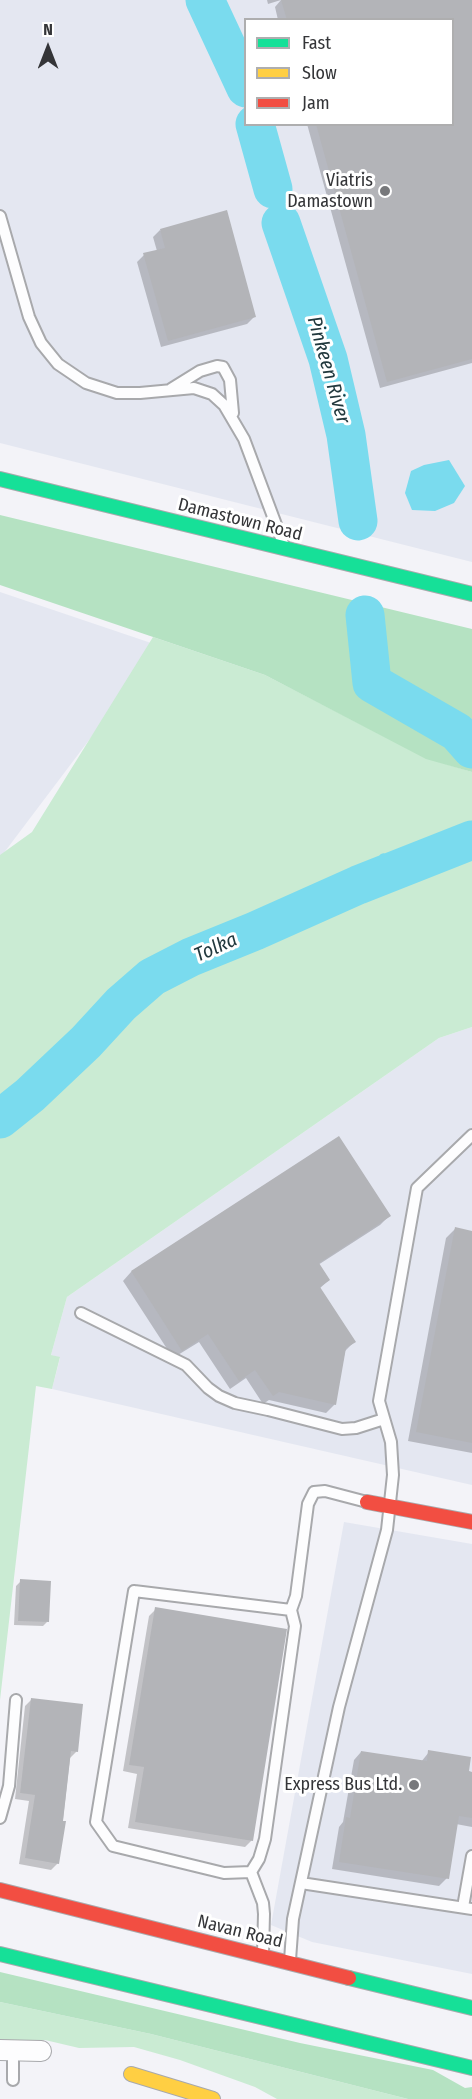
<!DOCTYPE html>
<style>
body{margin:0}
#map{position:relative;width:472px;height:2099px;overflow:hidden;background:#f3f3f8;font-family:"Fira Sans Condensed",sans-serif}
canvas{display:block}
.legend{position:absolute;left:244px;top:18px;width:210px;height:108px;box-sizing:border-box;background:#fff;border:2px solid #aeaeaf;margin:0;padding:8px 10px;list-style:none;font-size:18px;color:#343538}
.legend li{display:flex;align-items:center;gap:12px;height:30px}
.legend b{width:30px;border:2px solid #aeaeaf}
.north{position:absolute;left:18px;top:18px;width:60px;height:60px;-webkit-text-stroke:4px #fff;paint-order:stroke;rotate:0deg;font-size:16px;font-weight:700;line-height:24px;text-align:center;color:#343538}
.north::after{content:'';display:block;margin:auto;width:21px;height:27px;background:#343538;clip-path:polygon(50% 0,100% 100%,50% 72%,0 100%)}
</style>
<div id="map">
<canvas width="472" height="2099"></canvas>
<ul class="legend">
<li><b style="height:8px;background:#16e098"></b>Fast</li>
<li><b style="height:8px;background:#ffcf43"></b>Slow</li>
<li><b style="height:8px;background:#f24e42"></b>Jam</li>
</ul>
<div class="north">N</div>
</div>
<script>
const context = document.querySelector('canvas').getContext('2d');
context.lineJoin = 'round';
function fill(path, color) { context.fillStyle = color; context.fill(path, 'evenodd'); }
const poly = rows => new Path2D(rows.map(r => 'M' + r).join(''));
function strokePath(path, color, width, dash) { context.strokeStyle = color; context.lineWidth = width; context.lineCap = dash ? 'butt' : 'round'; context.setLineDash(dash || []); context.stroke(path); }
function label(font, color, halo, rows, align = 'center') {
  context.font = font + ' "Fira Sans Condensed",sans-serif'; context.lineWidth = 6; context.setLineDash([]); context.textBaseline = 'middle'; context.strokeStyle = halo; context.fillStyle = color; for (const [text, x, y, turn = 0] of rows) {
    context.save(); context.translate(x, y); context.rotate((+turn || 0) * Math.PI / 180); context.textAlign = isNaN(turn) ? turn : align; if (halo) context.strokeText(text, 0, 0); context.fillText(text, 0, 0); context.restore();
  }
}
fill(poly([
 [0,0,472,0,472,562,0,443],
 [246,20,452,20,452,124,246,124],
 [0,592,160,646,0,858],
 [472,1027,472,1485,52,1389,60,1358,51,1355,67,1297,439,1038],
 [344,1522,472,1544,472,1974,312,1942,271,1925]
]), '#e4e7f1');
fill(poly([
 [153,637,265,675,426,758,472,772,472,823,223,926,135,972,50,1065,0,1101,0,855,32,832],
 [472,845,472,1027,439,1038,67,1297,51,1355,60,1357,52,1389,36,1386,0,1700,0,1126,73,1070,124,1011,158,979,220,950],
 [0,2002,151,2034,408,2099,277,2099,255,2087,180,2060,134,2047,79,2048,45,2040,0,2040]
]), '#caebd3');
fill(poly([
 [0,515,472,629,472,772,426,759,265,675,0,585],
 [0,1972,300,2043,433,2070,465,2088,472,2087,472,2099,408,2099,151,2034,0,2002]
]), '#b5e2c2');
fill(poly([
 [449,460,465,486,454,503,435,511,412,510,405,493,411,471,424,465]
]), '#7adbee');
fill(poly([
 [267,0,281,0,268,4],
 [281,0,472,0,472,363,380,388,307,124,452,124,452,20,278,20,275,7],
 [160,230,254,317,247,324,161,347,137,262,144,255,157,251,153,237],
 [338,1138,389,1216,380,1225,318,1265,329,1280,319,1289,354,1342,345,1351,335,1404,326,1413,269,1400,263,1404,246,1378,230,1389,199,1342,173,1358,123,1281,131,1272],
 [455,1229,472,1232,472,1453,408,1441,446,1238],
 [21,1581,47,1622,43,1626,14,1625,16,1586],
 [156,1609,252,1840,245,1847,128,1828,137,1774,123,1771,149,1616],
 [32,1699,77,1751,70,1758,58,1863,51,1870,19,1864,29,1801,15,1799,25,1706],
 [361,1752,421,1762,429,1752,472,1773,472,1827,456,1824,447,1878,439,1886,332,1869,339,1827,343,1822,354,1760]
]), '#0003');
strokePath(poly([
 [383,857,390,873]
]), '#7adbee', 7);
strokePath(poly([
 [205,0,246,88],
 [255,124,273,189],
 [281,223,328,359,346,435,358,521],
 [365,615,372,683,457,732,472,749],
 [0,1119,30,1095,86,1042,121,1004,152,977,191,957,255,931,358,885,472,840]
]), '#7adbee', 39);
fill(poly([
 [281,0,472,0,472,359,387,382,316,124,453,124,453,20,287,20],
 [227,210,256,317,168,341,143,253,165,248,160,229],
 [339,1136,391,1216,319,1263,330,1280,320,1287,356,1342,346,1348,336,1405,279,1392,273,1396,255,1370,239,1381,208,1334,182,1351,131,1271],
 [455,1227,472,1231,472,1443,416,1432],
 [20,1579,51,1581,49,1622,18,1621],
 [155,1607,287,1629,253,1841,135,1822,144,1767,129,1765],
 [31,1698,83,1704,78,1752,71,1751,63,1821,66,1821,59,1864,25,1858,35,1795,20,1793],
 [428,1750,471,1757,469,1771,472,1772,472,1818,459,1816,449,1879,339,1862,346,1817,350,1818,361,1751,427,1761]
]), '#b3b4b8');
const lane = poly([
 [0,216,29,317,41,343,58,364,86,383,117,393,140,393,194,388,212,394,224,405,244,439,284,546],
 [171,389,200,371,217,366,223,367,230,380,233,413],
 [81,1313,186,1365,208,1388,219,1396,235,1403,268,1410,342,1429,356,1428,384,1419],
 [134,1591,291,1610,295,1626,265,1839,259,1859,251,1872,224,1873,113,1846,96,1822,134,1591],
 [291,1610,296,1596,308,1504,314,1492,325,1491,367,1502],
 [0,1818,9,1786,16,1700],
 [251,1872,263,1903,264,1914,263,1953],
 [301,1883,472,1909],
 [463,1907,472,1856],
 [290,1960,293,1919,339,1707,387,1530,393,1475,391,1442,379,1401,417,1188,472,1135],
 [13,2080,13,2051]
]);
const street = poly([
 [0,2050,41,2051]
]);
const fast = poly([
 [0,479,472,594],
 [0,1954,472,2068],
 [349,1978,472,2008]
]);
const slow = poly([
 [131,2074,213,2099]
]);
const jam = poly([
 [367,1502,472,1522],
 [0,1890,349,1978]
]);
strokePath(lane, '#a8a9ac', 14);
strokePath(street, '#a8a9ac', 22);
strokePath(fast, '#a8a9ac', 16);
strokePath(slow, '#a8a9ac', 16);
strokePath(jam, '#a8a9ac', 16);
strokePath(lane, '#fdfdfe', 10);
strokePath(street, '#fdfdfe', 20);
strokePath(fast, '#16e098', 14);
strokePath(slow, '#ffcf43', 14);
strokePath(jam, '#f24e42', 14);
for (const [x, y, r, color] of [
 [385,191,6,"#77787b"],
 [414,1785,6,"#77787b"]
]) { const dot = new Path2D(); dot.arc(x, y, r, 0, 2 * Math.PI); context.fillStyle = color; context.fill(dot); strokePath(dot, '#fff', 2); }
label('18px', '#343538', '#fff', [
 ["Viatris",373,181],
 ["Damastown",373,202],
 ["Express Bus Ltd.",402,1785]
], 'right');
label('18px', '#343538', '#fff', [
 ["Damastown Road",240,520,14],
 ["Navan Road",240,1932,14]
]);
label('italic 20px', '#22393e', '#fff', [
 ["Pinkeen River",328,370,74],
 ["Tolka",216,948,-24]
]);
</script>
